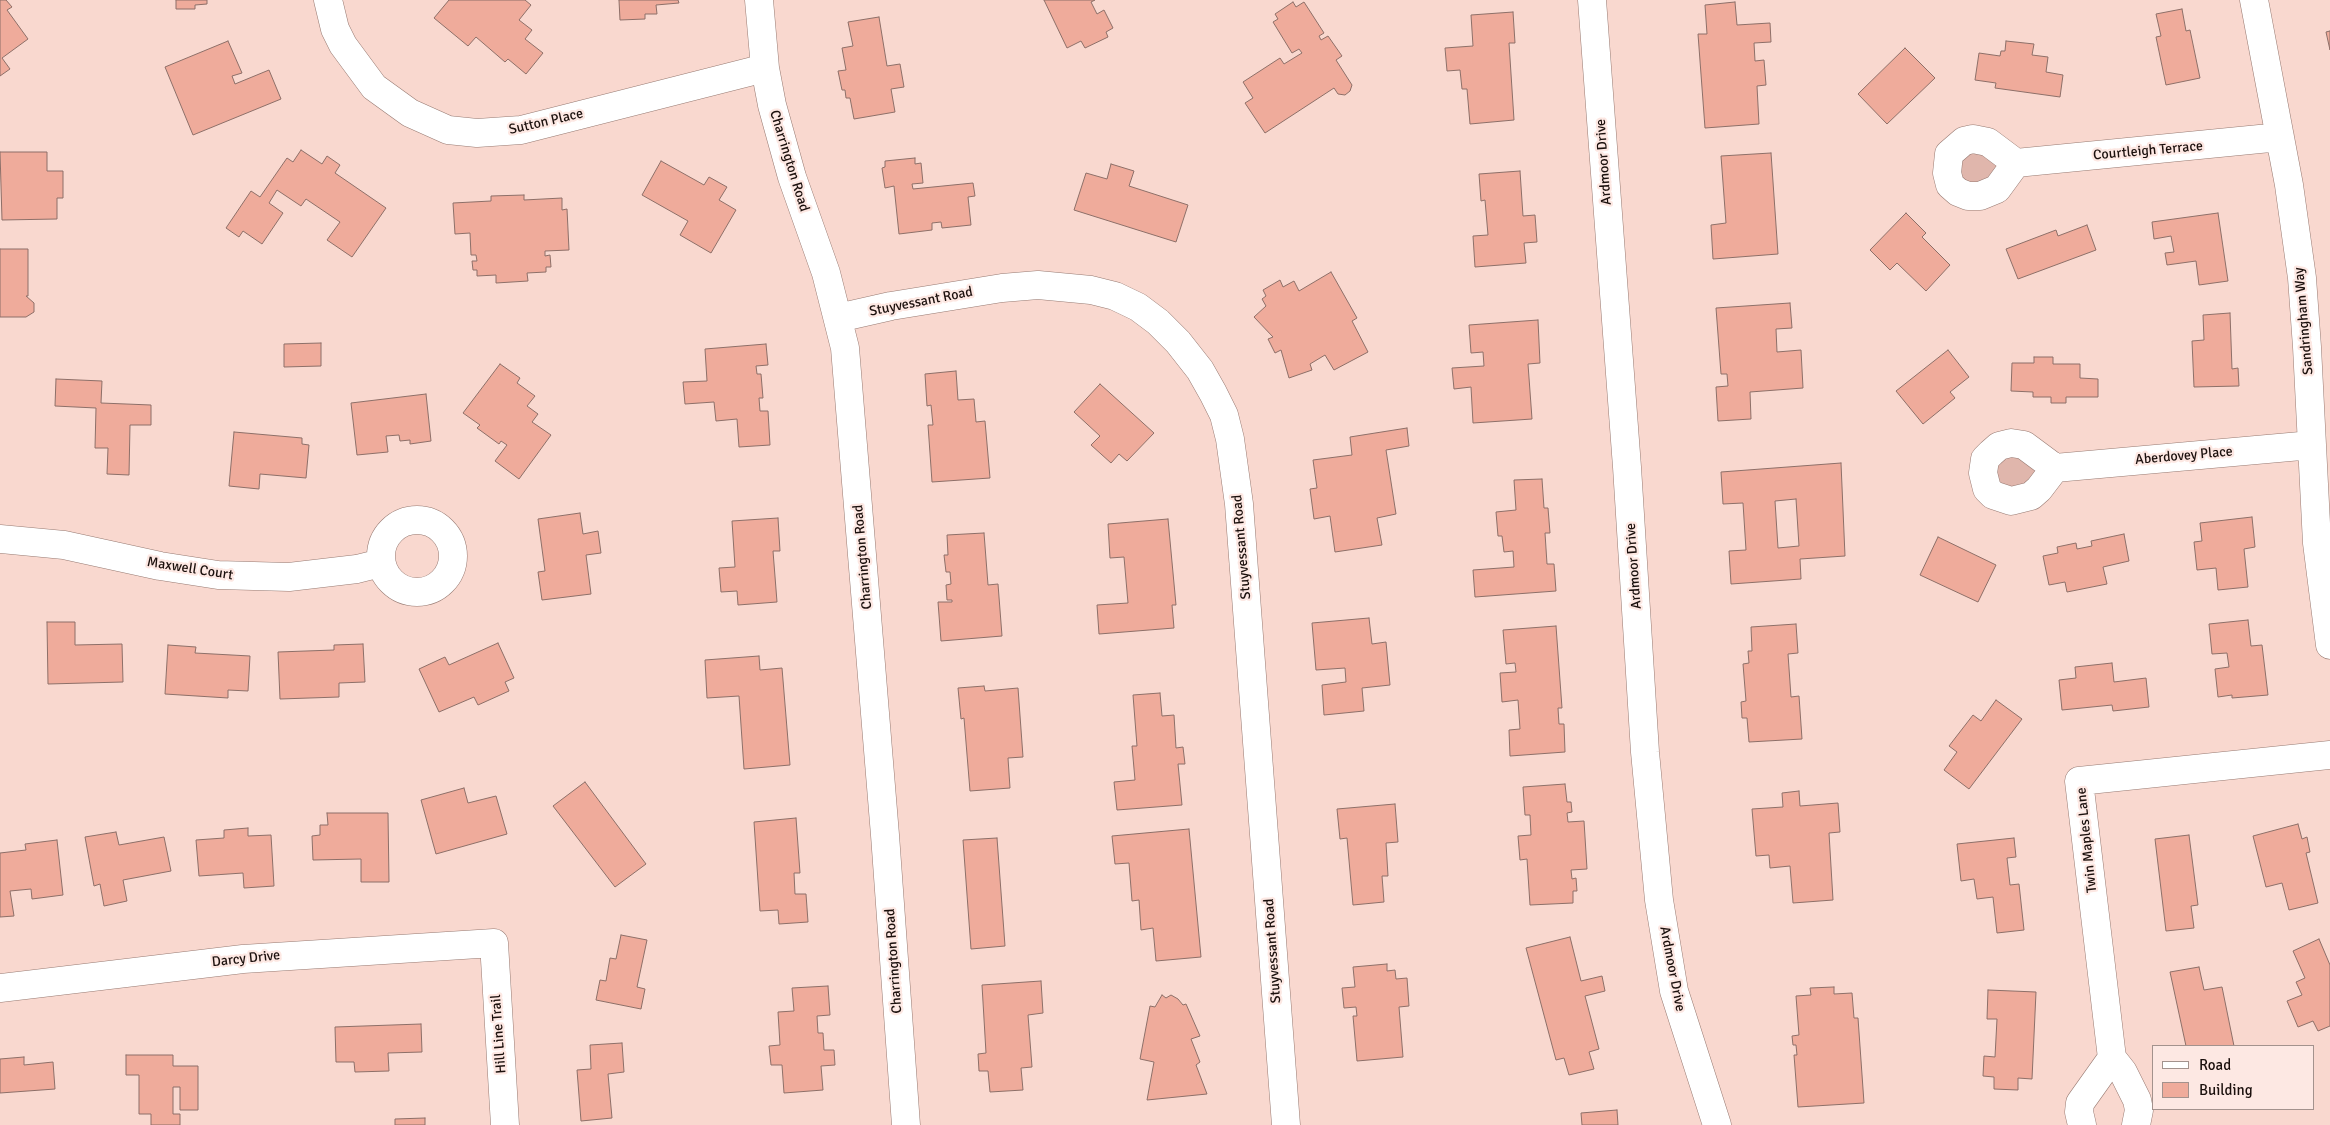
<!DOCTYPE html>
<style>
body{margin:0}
#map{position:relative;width:2330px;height:1125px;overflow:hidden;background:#f9d8cf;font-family:Signika,sans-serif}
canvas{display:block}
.legend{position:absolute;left:2152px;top:1045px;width:162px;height:65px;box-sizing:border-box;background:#fde8e3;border:1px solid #a3928d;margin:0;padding:6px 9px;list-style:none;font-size:15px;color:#1b100d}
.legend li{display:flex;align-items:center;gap:10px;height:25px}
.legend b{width:25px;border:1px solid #a3928d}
</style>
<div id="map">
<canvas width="2330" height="1125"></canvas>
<ul class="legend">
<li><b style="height:6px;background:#fff"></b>Road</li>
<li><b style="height:14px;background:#efab9b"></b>Building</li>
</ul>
</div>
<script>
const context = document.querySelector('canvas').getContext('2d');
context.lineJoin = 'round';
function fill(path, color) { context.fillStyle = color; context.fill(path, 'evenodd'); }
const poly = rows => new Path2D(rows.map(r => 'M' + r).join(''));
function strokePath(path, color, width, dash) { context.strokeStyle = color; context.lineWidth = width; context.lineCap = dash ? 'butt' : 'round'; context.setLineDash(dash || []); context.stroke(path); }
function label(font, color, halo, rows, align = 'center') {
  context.font = font + ' Signika,sans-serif'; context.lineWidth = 4.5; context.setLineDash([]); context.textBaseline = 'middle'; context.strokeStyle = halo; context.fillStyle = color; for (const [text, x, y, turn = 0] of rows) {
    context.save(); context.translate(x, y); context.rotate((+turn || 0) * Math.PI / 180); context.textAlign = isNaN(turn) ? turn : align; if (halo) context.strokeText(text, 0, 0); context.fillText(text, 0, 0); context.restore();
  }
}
fill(poly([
 [1972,149,1999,164,1987,183,1968,187,1955,168],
 [2013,453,2038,469,2023,490,2001,487,1995,466]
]), '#e0b6ac');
const building = poly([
 [0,0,6,0,12,7,7,10,28,39,2,58,10,69,0,76,0,0],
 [176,0,207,0,207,4,195,5,195,9,176,9,176,0],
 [449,0,525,0,531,5,519,20,532,30,525,39,543,53,526,74,508,59,505,62,476,37,468,46,434,18,449,0],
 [619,0,678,0,679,3,656,5,657,14,645,14,645,19,620,20,619,0],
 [1044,0,1095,0,1091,2,1097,14,1104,10,1113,28,1106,32,1108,37,1085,48,1081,41,1067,48,1044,0],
 [1293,2,1296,7,1304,2,1324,33,1319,36,1321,40,1328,36,1342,56,1336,60,1352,85,1350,91,1345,95,1338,94,1334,88,1265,133,1245,103,1253,98,1243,82,1280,58,1284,64,1302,53,1299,49,1292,53,1273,22,1278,19,1275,14,1293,2],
 [1735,2,1737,25,1770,23,1771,42,1754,43,1755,61,1764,60,1766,85,1757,86,1759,124,1705,128,1698,34,1707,34,1705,5,1735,2],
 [2182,9,2186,31,2190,30,2200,78,2166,85,2156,37,2161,36,2156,14,2182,9],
 [1513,12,1515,43,1509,43,1514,120,1470,124,1467,89,1462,89,1460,70,1447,71,1445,48,1473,46,1471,15,1513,12],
 [879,17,887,66,900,64,904,87,891,89,895,112,854,119,850,98,846,98,845,90,842,90,838,71,846,70,842,48,853,46,848,22,879,17],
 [2330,31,2330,50,2326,32,2330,31],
 [228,41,242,73,232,76,235,84,269,70,281,99,193,135,165,67,228,41],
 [2006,41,2034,44,2032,55,2048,57,2046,72,2063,75,2060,97,1995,88,1996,83,1975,80,1979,53,2000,56,2001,51,2005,51,2006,41],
 [1905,48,1935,78,1887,124,1858,94,1905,48],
 [301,150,322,164,327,156,340,165,335,173,386,208,352,257,327,240,340,222,306,199,301,206,277,190,269,203,283,213,262,244,243,231,239,237,226,228,251,191,260,197,287,158,293,162,301,150],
 [0,152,47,152,47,171,63,171,63,198,57,198,57,219,2,220,0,152],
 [1771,153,1778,254,1713,259,1711,225,1726,223,1721,156,1771,153],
 [915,158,915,164,921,163,923,183,912,184,913,189,973,183,975,196,968,197,971,225,942,228,941,222,932,223,932,230,899,234,894,186,885,188,882,168,885,167,885,161,915,158],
 [661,161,704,185,709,177,727,187,719,200,736,210,711,253,680,235,688,221,642,195,661,161],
 [1111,164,1134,171,1129,186,1188,205,1176,242,1074,210,1086,173,1107,179,1111,164],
 [1520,171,1523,216,1535,215,1537,242,1524,243,1526,263,1475,267,1473,236,1488,235,1485,200,1481,201,1479,174,1520,171],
 [524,195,524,200,562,198,562,210,567,209,569,250,545,251,545,256,550,255,551,267,546,267,546,272,527,273,528,281,496,283,496,275,477,276,477,270,473,270,472,261,477,261,476,255,471,255,470,233,455,234,453,203,491,201,491,196,524,195],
 [1906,213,1926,233,1922,237,1950,265,1926,291,1897,263,1890,270,1870,250,1906,213],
 [2218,213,2228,281,2199,285,2196,261,2167,265,2165,253,2174,252,2171,236,2154,239,2152,222,2218,213],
 [2087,225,2096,250,2018,279,2006,249,2056,230,2058,236,2087,225],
 [0,249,28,249,28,296,26,296,34,303,34,312,26,317,0,317,0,249],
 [1331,272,1357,318,1352,321,1368,352,1334,370,1325,355,1310,364,1312,370,1289,378,1281,350,1275,353,1268,339,1273,337,1254,317,1266,306,1262,299,1266,296,1263,290,1280,280,1283,287,1294,281,1299,291,1331,272],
 [1790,303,1792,328,1776,329,1777,352,1801,350,1803,388,1750,392,1751,419,1718,421,1716,387,1728,386,1727,374,1721,374,1716,308,1790,303],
 [2230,313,2232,369,2238,368,2239,386,2194,387,2192,341,2204,340,2203,315,2230,313],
 [1538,320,1540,363,1528,364,1532,419,1473,423,1471,387,1454,389,1452,368,1484,366,1483,352,1471,353,1469,325,1538,320],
 [321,343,321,366,284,367,284,344,321,343],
 [766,344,768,365,756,366,757,374,761,374,763,398,759,398,760,411,768,411,770,445,739,447,737,419,716,421,714,402,685,404,683,382,707,381,705,349,766,344],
 [1948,350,1969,377,1950,392,1955,398,1923,424,1896,391,1948,350],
 [2034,357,2053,357,2053,364,2080,364,2080,378,2098,379,2098,397,2066,397,2066,403,2051,403,2051,397,2033,397,2033,392,2011,391,2012,363,2034,363,2034,357],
 [500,364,520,378,517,383,535,396,527,406,538,414,532,422,551,435,519,479,495,461,507,445,501,441,499,444,477,428,480,425,463,413,500,364],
 [956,371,958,400,974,399,976,422,985,421,990,478,932,482,928,425,933,425,931,405,927,406,925,374,956,371],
 [56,379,102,381,101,403,151,405,151,425,130,425,129,475,107,474,108,448,95,448,96,408,55,406,56,379],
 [1100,384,1154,433,1127,461,1119,454,1111,463,1091,445,1100,436,1074,412,1100,384],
 [426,394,431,441,410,444,410,440,400,441,399,435,386,436,388,452,357,455,351,403,426,394],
 [1407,428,1409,446,1386,450,1396,514,1377,518,1382,545,1335,552,1330,516,1314,519,1310,489,1317,488,1313,460,1352,455,1350,437,1407,428],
 [234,432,302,438,302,444,309,445,306,478,260,474,259,489,229,486,234,432],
 [1841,463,1845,556,1800,559,1801,579,1731,584,1729,551,1746,550,1743,503,1723,504,1721,472,1841,463],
 [1796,499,1799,546,1778,548,1775,501,1796,499],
 [1542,479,1544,508,1548,508,1550,533,1545,533,1547,564,1554,564,1556,591,1475,597,1473,570,1514,567,1513,551,1504,552,1502,536,1498,536,1496,512,1516,510,1514,480,1542,479],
 [580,513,583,534,598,531,601,553,586,555,591,594,542,600,538,572,545,571,538,519,580,513],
 [2252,517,2255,547,2244,549,2248,587,2218,590,2216,568,2197,570,2194,542,2202,541,2200,523,2252,517],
 [778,518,780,551,773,551,777,602,738,605,737,591,721,592,719,568,735,567,732,521,778,518],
 [1168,519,1176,605,1172,605,1174,628,1099,634,1097,605,1128,603,1124,557,1110,558,1108,524,1168,519],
 [984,533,988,585,998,584,1002,636,941,641,938,602,952,602,952,600,947,600,946,585,951,584,950,572,946,572,944,555,948,555,947,535,984,533],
 [2124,534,2129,561,2103,567,2107,584,2067,592,2065,582,2049,585,2043,556,2058,553,2057,547,2076,543,2077,549,2092,546,2091,541,2124,534],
 [1938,537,1996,565,1978,602,1920,575,1938,537],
 [1369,618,1372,644,1386,642,1390,685,1362,688,1364,711,1324,715,1322,685,1346,682,1345,668,1316,670,1312,623,1369,618],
 [2248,620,2251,646,2262,645,2268,695,2232,698,2232,695,2218,697,2215,669,2229,667,2227,653,2212,654,2209,624,2248,620],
 [47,622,75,622,75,645,122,644,123,682,48,684,47,622],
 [1796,624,1798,653,1788,654,1791,697,1799,696,1802,739,1749,742,1747,718,1742,718,1741,702,1746,701,1743,664,1749,663,1748,651,1752,651,1751,627,1796,624],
 [1556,626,1562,708,1558,708,1559,724,1564,724,1565,752,1510,756,1509,730,1520,729,1518,700,1502,702,1500,673,1516,672,1515,663,1506,664,1503,630,1556,626],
 [498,643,514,678,505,682,509,691,478,705,474,697,439,712,419,669,445,657,449,665,498,643],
 [363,644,365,682,339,683,339,697,280,699,278,652,334,650,334,645,363,644],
 [168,645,196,647,195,653,250,656,248,691,228,690,228,698,165,694,168,645],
 [759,656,760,670,782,668,790,765,744,769,739,696,707,698,705,660,759,656],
 [2112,663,2114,682,2146,678,2149,707,2113,711,2112,705,2062,710,2059,680,2076,678,2075,667,2112,663],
 [984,686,985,691,1018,688,1023,757,1008,758,1010,788,970,791,964,718,961,719,958,688,984,686],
 [1160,693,1162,716,1174,715,1176,748,1183,747,1185,764,1178,764,1182,805,1117,810,1114,782,1135,780,1132,746,1137,746,1133,695,1160,693],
 [1996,700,2022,719,1969,789,1944,770,1957,752,1949,746,1973,715,1981,721,1996,700],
 [585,782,646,864,615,887,553,806,585,782],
 [1565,784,1567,802,1571,802,1572,812,1567,813,1568,822,1584,821,1587,869,1571,870,1572,879,1576,878,1577,891,1573,891,1573,903,1530,905,1527,859,1520,860,1518,836,1531,835,1530,815,1525,815,1523,787,1565,784],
 [464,788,468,803,496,796,507,834,436,854,421,800,464,788],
 [1799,791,1800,806,1838,803,1840,832,1829,833,1833,900,1793,903,1790,866,1770,868,1769,855,1756,856,1752,809,1783,807,1782,793,1799,791],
 [1395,804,1398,842,1386,843,1388,876,1382,876,1384,902,1353,905,1347,838,1340,839,1337,809,1395,804],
 [327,813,388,813,389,882,361,882,361,859,313,860,312,836,320,835,320,825,328,825,327,813],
 [796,818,800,873,794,873,795,894,806,894,808,922,779,924,778,910,760,911,754,822,796,818],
 [2298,824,2302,839,2307,837,2310,852,2306,853,2318,903,2289,910,2282,883,2266,887,2253,836,2298,824],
 [248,828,248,836,271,835,274,886,244,888,243,873,199,876,196,840,224,838,224,830,248,828],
 [1189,829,1201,957,1156,961,1153,928,1141,930,1139,900,1132,901,1129,863,1115,864,1112,836,1189,829],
 [116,832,119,845,164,837,171,871,123,880,127,901,104,906,100,884,94,886,85,837,116,832],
 [2189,835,2198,905,2191,906,2194,928,2166,931,2155,839,2189,835],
 [997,838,1005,946,971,949,963,840,997,838],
 [2014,838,2016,857,2007,858,2010,885,2019,884,2024,930,1997,933,1993,897,1977,899,1974,879,1961,881,1957,844,2014,838],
 [57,840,63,895,32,899,31,889,10,891,14,916,0,917,0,853,26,850,25,844,57,840],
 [621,935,647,940,637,987,645,989,641,1009,596,1000,600,980,606,981,610,958,616,959,621,935],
 [1570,937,1581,981,1602,976,1605,991,1585,996,1599,1049,1589,1052,1594,1069,1569,1075,1564,1058,1556,1060,1526,948,1570,937],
 [2319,939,2330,965,2330,1026,2318,1031,2313,1021,2298,1027,2287,1001,2302,995,2296,982,2305,978,2293,951,2319,939],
 [1387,964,1387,971,1395,970,1396,979,1407,978,1409,1006,1399,1007,1403,1057,1357,1061,1353,1016,1357,1016,1356,1007,1344,1008,1342,988,1355,987,1353,967,1387,964],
 [2199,967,2204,990,2222,987,2234,1046,2186,1046,2170,972,2199,967],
 [1041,981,1043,1013,1028,1015,1032,1067,1021,1068,1023,1090,990,1092,988,1071,979,1071,978,1054,986,1053,982,985,1041,981],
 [828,986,830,1015,817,1016,818,1033,823,1033,824,1050,834,1050,835,1065,821,1066,823,1090,784,1093,782,1065,771,1065,769,1046,780,1045,778,1012,794,1011,792,988,828,986],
 [1834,987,1834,994,1852,993,1854,1018,1858,1018,1864,1103,1798,1107,1794,1055,1797,1055,1796,1045,1793,1045,1792,1036,1799,1035,1796,996,1811,995,1810,988,1834,987],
 [1988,990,2036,992,2032,1079,2018,1078,2018,1090,1994,1089,1994,1077,1983,1076,1984,1056,1995,1057,1997,1019,1987,1019,1988,990],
 [1162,995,1166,998,1171,995,1178,999,1183,1005,1186,1004,1200,1036,1191,1039,1200,1062,1196,1065,1207,1094,1147,1100,1154,1062,1140,1059,1150,1006,1155,1007,1162,995],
 [421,1024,422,1052,388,1053,389,1071,355,1072,354,1062,336,1062,335,1027,421,1024],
 [622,1043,624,1072,608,1074,612,1118,581,1121,577,1070,591,1069,590,1045,622,1043],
 [126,1055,173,1055,173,1066,198,1066,198,1110,180,1110,180,1087,173,1087,173,1114,180,1114,180,1125,151,1125,151,1114,139,1114,139,1075,126,1075,126,1055],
 [24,1057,24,1065,53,1062,55,1089,0,1093,0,1059,24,1057],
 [1617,1110,1618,1125,1582,1125,1581,1113,1617,1110],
 [425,1118,425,1125,395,1125,395,1119,425,1118]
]);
fill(building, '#efab9b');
strokePath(building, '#8d6f68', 1);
const minor = poly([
 [328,0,335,29,343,45,374,87,410,113,448,130,477,133,521,130,765,68],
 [759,0,765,68,772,105,792,177,826,273,845,348,885,835,906,1125],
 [1592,0,1627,467,1645,752,1659,900,1674,991,1717,1125],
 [2254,0,2289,185,2302,278,2307,347,2317,543,2330,645],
 [2016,163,1997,189,1980,196,1968,196,1958,192,1950,185,1947,173,1949,154,1964,141,1973,139,1988,142,2016,163,2280,137],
 [838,318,891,306,1002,288,1038,285,1091,290,1115,296,1138,307,1158,322,1178,342,1200,370,1213,393,1224,415,1230,439,1239,504,1286,1125],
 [2055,468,2039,489,2031,496,2011,501,1993,495,1987,489,1983,473,1985,459,1991,453,1999,446,2011,443,2024,445,2055,468,2312,445],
 '381 556a36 36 0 1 1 72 0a36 36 0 1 1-72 0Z',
 [0,539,64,545,160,566,218,575,289,577,357,569,381,563],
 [0,988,243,959,494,943,505,1125],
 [2082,1125,2079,1112,2080,1103,2112,1058],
 [2136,1125,2139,1110,2137,1100,2123,1072,2112,1058,2079,781,2330,755]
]);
strokePath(minor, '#977a72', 29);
strokePath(minor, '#fff', 28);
label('14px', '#1b100d', '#fde8e3', [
 ["Sutton Place",546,122,-13],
 ["Courtleigh Terrace",2148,151,-5],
 ["Charrington Road",789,161,73],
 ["Ardmoor Drive",1604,162,-94],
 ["Stuyvessant Road",921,302,-11],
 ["Sandringham Way",2304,321,-95],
 ["Aberdovey Place",2184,456,-5],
 ["Stuyvessant Road",1242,547,-95],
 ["Charrington Road",863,557,-95],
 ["Ardmoor Drive",1634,566,-94],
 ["Maxwell Court",190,569,9],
 ["Twin Maples Lane",2087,840,-96],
 ["Stuyvessant Road",1273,951,-94],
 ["Darcy Drive",246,959,-6],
 ["Charrington Road",894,961,-94],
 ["Ardmoor Drive",1672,969,79],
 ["Hill Line Trail",499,1034,-94]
]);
</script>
